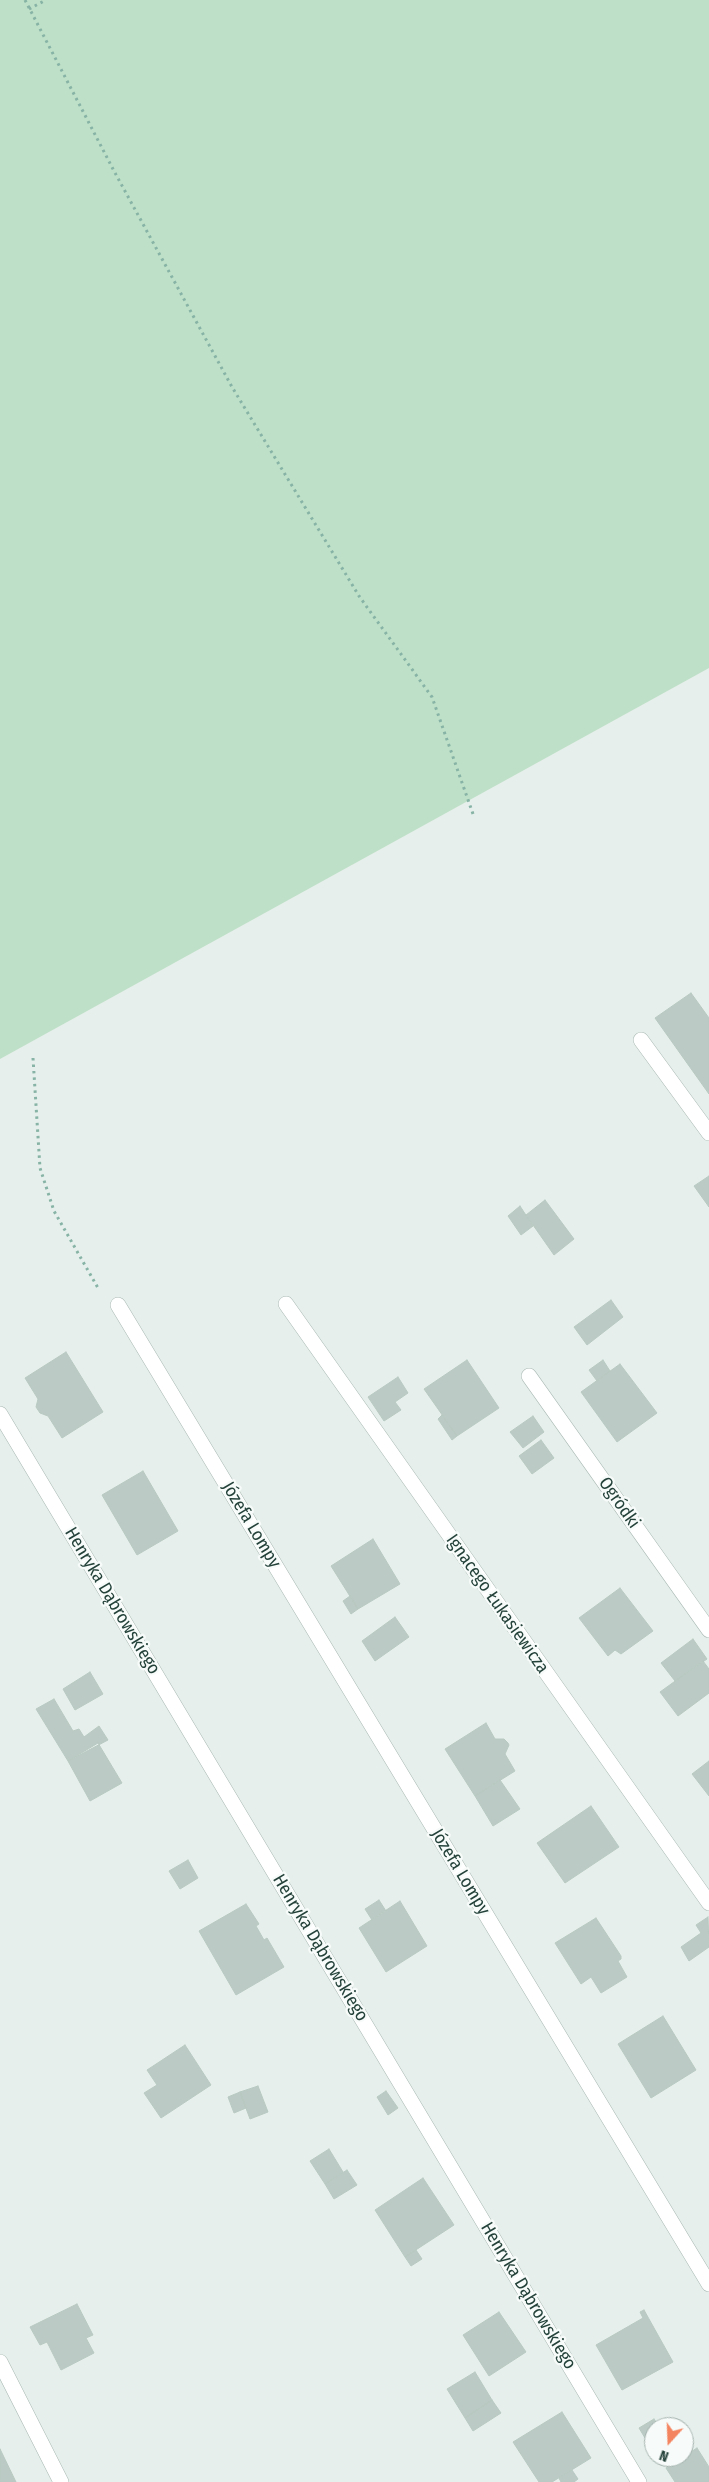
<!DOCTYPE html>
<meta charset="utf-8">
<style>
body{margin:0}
#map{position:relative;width:709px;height:2482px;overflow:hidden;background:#e6efeb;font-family:"Fira Sans Condensed",sans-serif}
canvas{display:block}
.north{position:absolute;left:644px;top:2417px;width:50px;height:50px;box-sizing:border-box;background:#f7fbf9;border:1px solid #a3b1ad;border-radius:50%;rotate:200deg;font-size:14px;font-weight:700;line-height:20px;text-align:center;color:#24423a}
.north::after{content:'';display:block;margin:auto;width:18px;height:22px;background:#f4845f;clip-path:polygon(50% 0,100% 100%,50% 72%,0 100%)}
</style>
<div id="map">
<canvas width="709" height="2482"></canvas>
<div class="north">N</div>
</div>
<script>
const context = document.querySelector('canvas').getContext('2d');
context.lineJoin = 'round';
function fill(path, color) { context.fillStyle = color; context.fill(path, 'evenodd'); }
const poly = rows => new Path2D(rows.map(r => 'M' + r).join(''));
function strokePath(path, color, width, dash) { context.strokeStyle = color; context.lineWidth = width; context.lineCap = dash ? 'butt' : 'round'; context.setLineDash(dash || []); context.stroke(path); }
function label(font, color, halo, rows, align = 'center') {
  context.font = font + ' "Fira Sans Condensed",sans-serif'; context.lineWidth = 4.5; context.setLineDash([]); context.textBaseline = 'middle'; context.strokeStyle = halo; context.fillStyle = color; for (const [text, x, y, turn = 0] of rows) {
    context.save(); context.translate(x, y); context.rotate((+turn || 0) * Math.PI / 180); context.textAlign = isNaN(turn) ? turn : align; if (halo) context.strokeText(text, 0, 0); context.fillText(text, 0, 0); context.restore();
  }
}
fill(poly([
 [0,0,709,0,709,668,0,1059]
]), '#bfe0c8');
const building = poly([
 [691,993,709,1018,709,1094,655,1018,691,993],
 [709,1176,709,1207,694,1186,709,1176],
 [545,1200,574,1239,554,1255,526,1215,545,1200],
 [520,1206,533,1226,521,1235,508,1216,520,1206],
 [611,1300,623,1317,587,1345,574,1327,611,1300],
 [66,1352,103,1412,62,1438,48,1416,40,1413,36,1407,38,1399,25,1378,66,1352],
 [467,1360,499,1408,457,1436,424,1389,467,1360],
 [603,1360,610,1371,597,1381,589,1370,603,1360],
 [620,1364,657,1413,617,1442,581,1392,620,1364],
 [398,1377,408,1393,395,1402,401,1410,384,1421,368,1397,398,1377],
 [442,1415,457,1436,452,1440,438,1419,442,1415],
 [533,1416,544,1432,523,1448,510,1432,533,1416],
 [541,1440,554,1458,532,1474,519,1456,541,1440],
 [143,1471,178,1531,137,1555,102,1495,143,1471],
 [373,1539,400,1584,358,1609,331,1566,373,1539],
 [620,1588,653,1631,621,1654,615,1650,608,1656,579,1618,620,1588],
 [350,1596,358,1609,351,1614,343,1601,350,1596],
 [395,1617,409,1637,375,1661,362,1641,395,1617],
 [693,1639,707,1659,675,1681,661,1663,693,1639],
 [703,1661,709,1669,709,1693,678,1716,660,1692,703,1661],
 [90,1672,103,1694,75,1710,63,1689,90,1672],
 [54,1699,73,1731,79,1729,84,1737,99,1726,108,1740,68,1761,36,1709,54,1699],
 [486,1723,495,1739,504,1739,508,1743,509,1745,505,1754,515,1771,475,1796,445,1749,486,1723],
 [98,1743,122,1783,90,1801,68,1761,98,1743],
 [709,1761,709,1796,692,1774,709,1761],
 [500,1780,520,1809,493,1826,475,1796,500,1780],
 [591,1806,619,1847,565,1883,537,1843,591,1806],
 [188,1860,198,1878,180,1889,169,1871,188,1860],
 [379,1900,386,1911,372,1920,365,1909,379,1900],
 [400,1901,427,1946,386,1972,359,1928,400,1901],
 [246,1904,259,1924,256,1926,264,1940,267,1938,284,1967,236,1995,199,1931,246,1904],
 [708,1917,709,1947,689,1961,681,1947,701,1933,696,1925,708,1917],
 [596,1918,621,1956,621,1959,618,1961,627,1977,601,1993,591,1977,581,1984,555,1943,596,1918],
 [663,2016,696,2070,651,2098,618,2044,663,2016],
 [185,2045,211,2085,161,2118,144,2093,157,2085,147,2070,185,2045],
 [258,2086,268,2112,250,2119,240,2092,258,2086],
 [386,2091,398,2108,388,2115,377,2097,386,2091],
 [240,2092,246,2108,234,2113,228,2097,240,2092],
 [329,2149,343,2172,325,2184,310,2161,329,2149],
 [347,2170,357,2185,334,2199,325,2184,347,2170],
 [423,2178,454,2225,405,2257,375,2210,423,2178],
 [416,2250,422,2259,411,2266,405,2257,416,2250],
 [77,2304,93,2335,86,2338,94,2353,61,2370,47,2342,40,2345,30,2327,77,2304],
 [644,2310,673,2362,622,2390,596,2345,643,2318,640,2312,644,2310],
 [499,2312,526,2352,489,2376,463,2335,499,2312],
 [475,2372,492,2400,465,2418,447,2389,475,2372],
 [492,2400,501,2413,473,2431,465,2418,492,2400],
 [562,2412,591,2458,552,2482,539,2482,513,2442,562,2412],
 [654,2419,659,2427,654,2427,654,2453,639,2428,654,2419],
 [697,2448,709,2467,709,2482,675,2482,666,2468,697,2448],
 [0,2449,16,2482,0,2482,0,2449],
 [572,2470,578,2479,574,2482,561,2482,559,2478,572,2470]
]);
fill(building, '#bbcac4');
strokePath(building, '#b8c9c2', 1);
const minor = poly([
 [641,1040,709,1133],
 [286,1304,709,1903],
 [118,1305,709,2284],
 [529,1376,709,1630],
 [0,1414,639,2482],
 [0,2362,61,2482]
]);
strokePath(minor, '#a8b8b2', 16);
strokePath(poly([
 [25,0,114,171,232,387,359,596,432,697,473,814],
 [29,9,46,0],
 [33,1058,40,1168,54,1211,98,1288]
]), '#86b3a5', 3, [2.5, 4]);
strokePath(minor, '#fff', 15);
label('18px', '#24423a', '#f7fbf9', [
 ["Ogródki",619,1503,55],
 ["Józefa Lompy",251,1525,59],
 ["Henryka Dąbrowskiego",112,1601,59],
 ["Ignacego Łukasiewicza",497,1604,55],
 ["Józefa Lompy",460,1872,59],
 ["Henryka Dąbrowskiego",320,1948,59],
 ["Henryka Dąbrowskiego",528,2296,59]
]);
</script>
